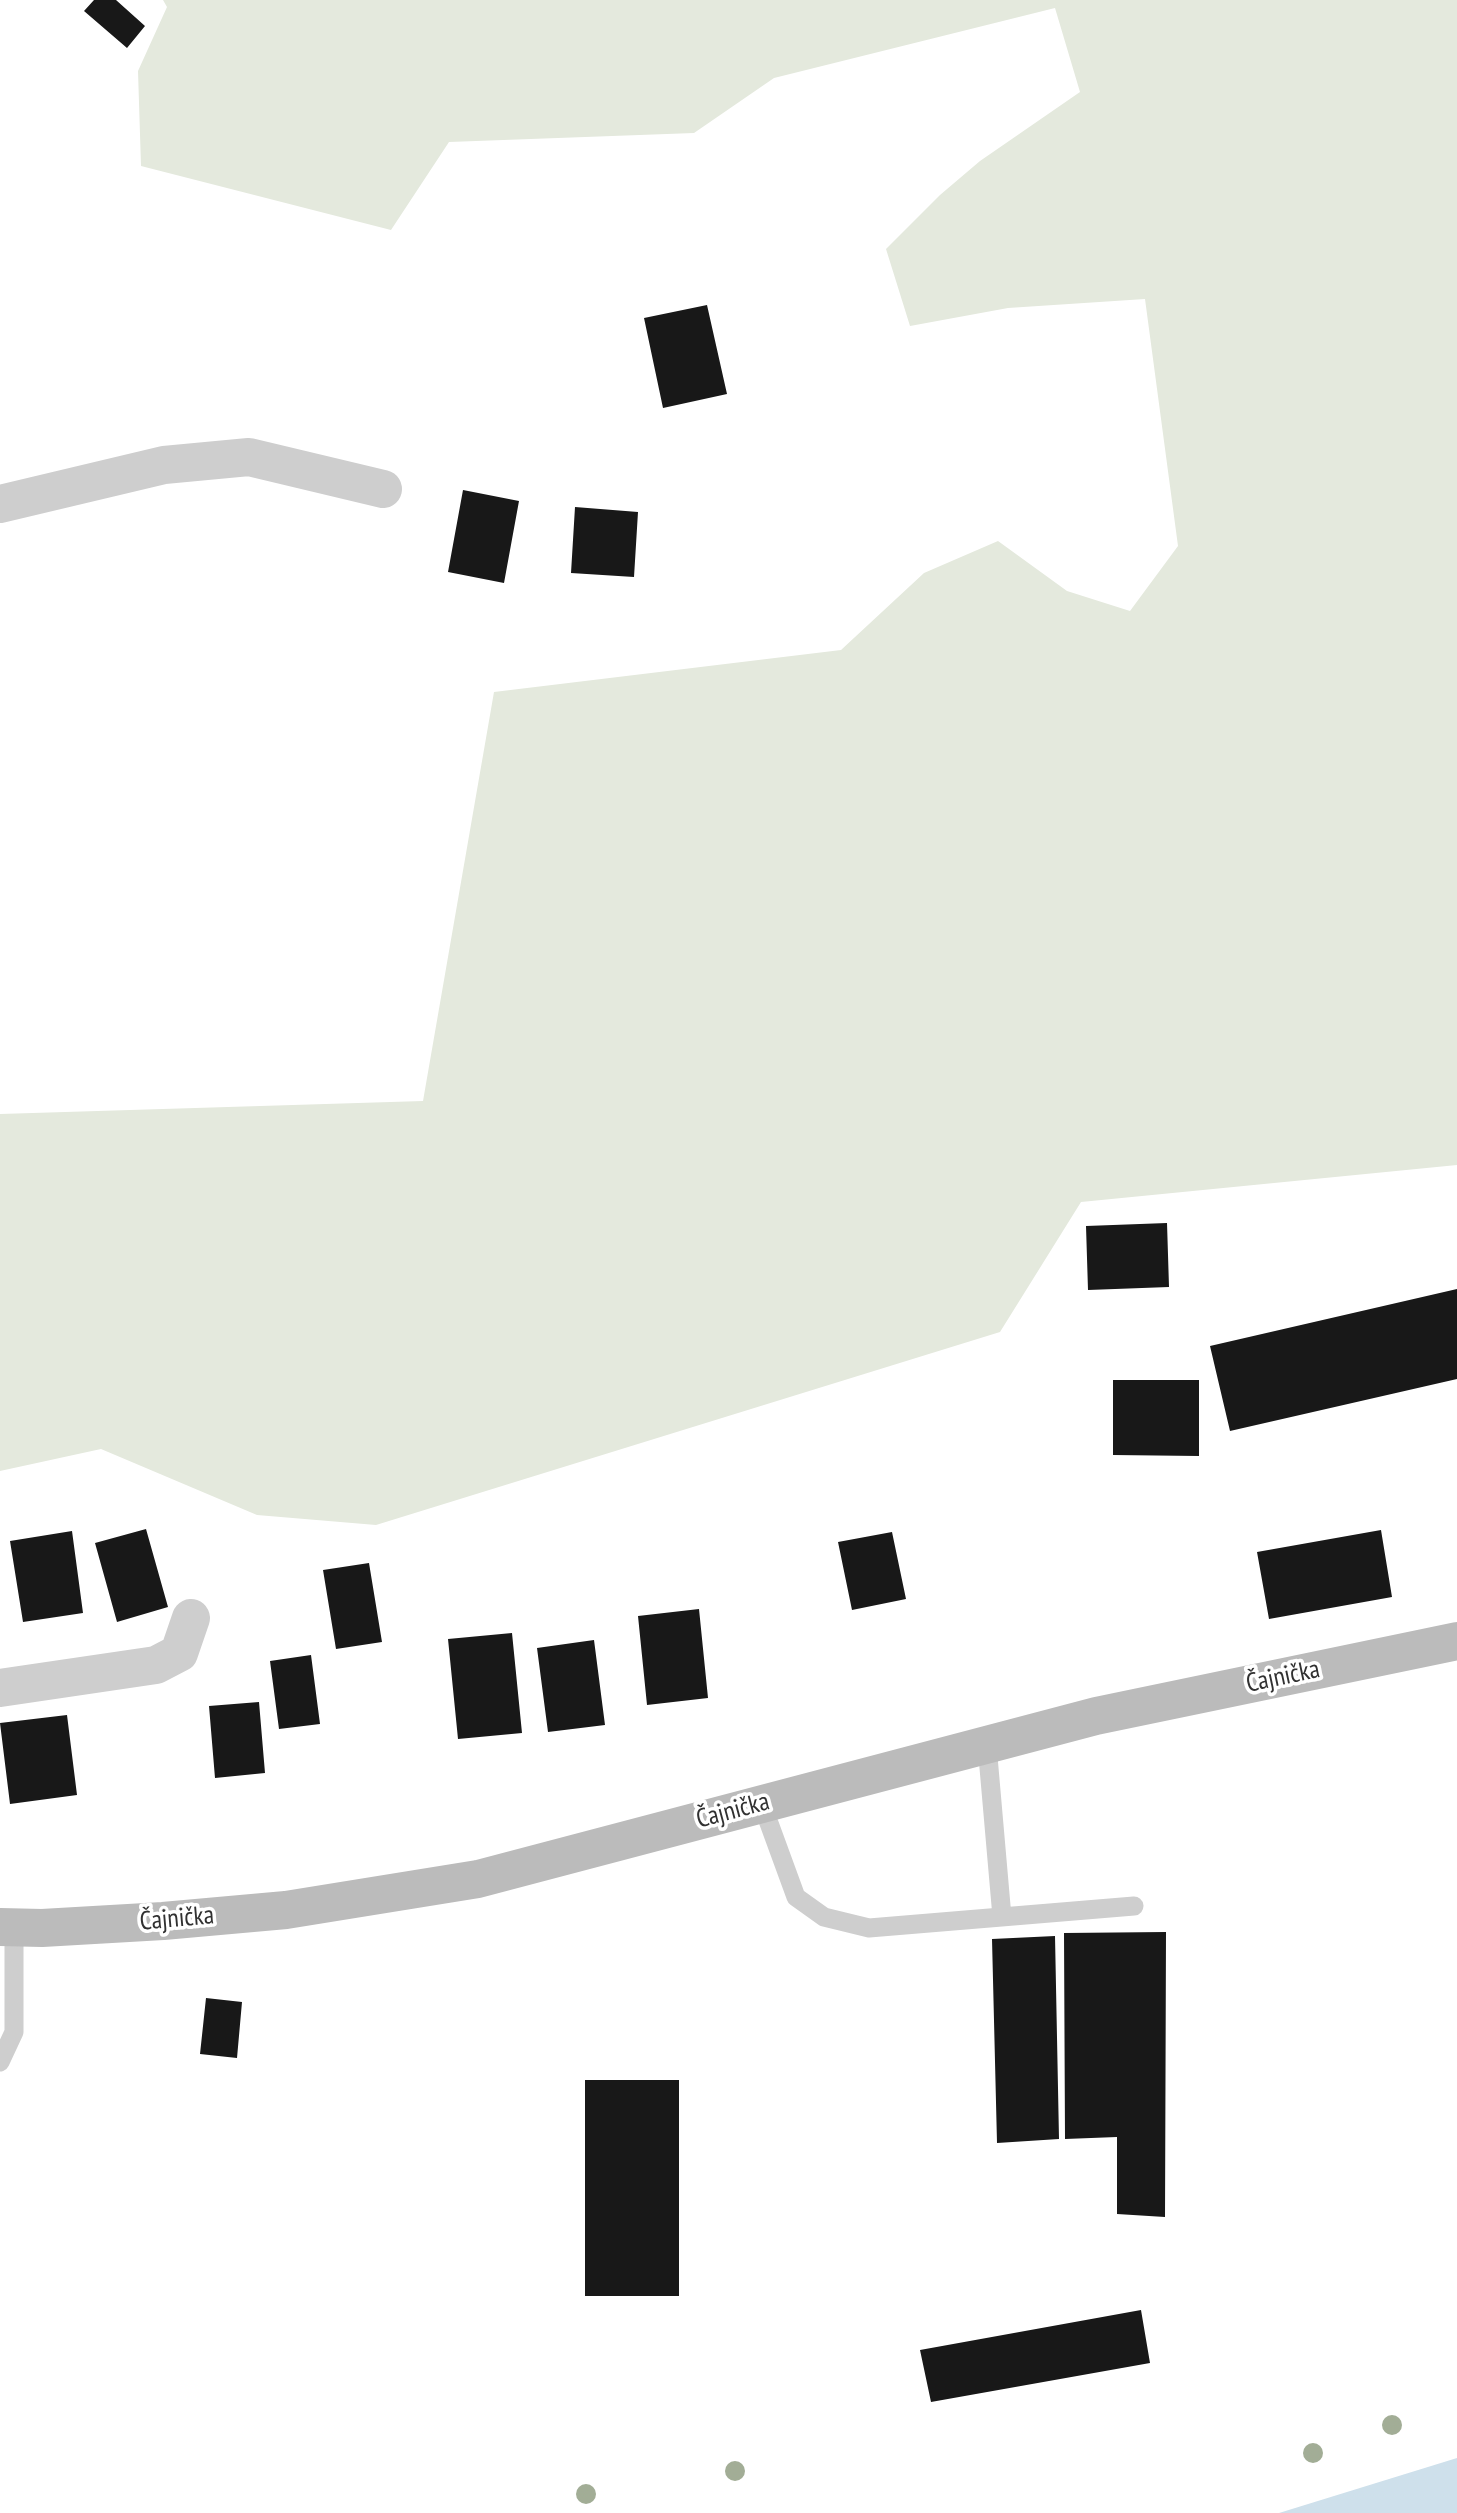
<!DOCTYPE html>
<meta charset="utf-8">
<style>
body{margin:0}
canvas{display:block;background:#fff}
</style>
<canvas width="1457" height="2513"></canvas>
<script>
const context = document.querySelector('canvas').getContext('2d');
context.lineJoin = 'round';
function fill(path, color) { context.fillStyle = color; context.fill(path, 'evenodd'); }
const poly = rows => new Path2D(rows.map(r => 'M' + r).join(''));
function strokePath(path, color, width, dash) { context.strokeStyle = color; context.lineWidth = width; context.lineCap = dash ? 'butt' : 'round'; context.setLineDash(dash || []); context.stroke(path); }
function label(font, color, halo, rows, align = 'center') {
  context.font = font + ' "PT Sans Narrow",sans-serif'; context.lineWidth = 7; context.setLineDash([]); context.textBaseline = 'middle'; context.strokeStyle = halo; context.fillStyle = color; for (const [text, x, y, turn = 0] of rows) {
    context.save(); context.translate(x, y); context.rotate((+turn || 0) * Math.PI / 180); context.textAlign = isNaN(turn) ? turn : align; if (halo) context.strokeText(text, 0, 0); context.fillText(text, 0, 0); context.restore();
  }
}
fill(poly([
 [163,0,1457,0,1457,1165,1081,1202,1000,1332,376,1525,257,1515,101,1449,0,1471,0,1114,423,1101,494,692,841,650,924,573,998,541,1067,591,1130,611,1178,546,1145,299,1008,308,910,326,886,249,940,195,980,161,1080,92,1055,8,774,78,694,133,449,142,391,230,141,166,138,71,167,7]
]), '#e4e9dd');
fill(poly([
 [1457,2458,1457,2513,1279,2513]
]), '#cee0eb');
fill(poly([
 [94,0,116,0,145,26,127,48,84,11],
 [707,305,727,394,663,408,644,318],
 [463,490,519,501,504,583,448,572],
 [575,507,638,512,634,577,571,573],
 [1167,1223,1169,1287,1088,1290,1086,1226],
 [1457,1289,1457,1379,1230,1431,1210,1346],
 [1113,1380,1199,1380,1199,1456,1113,1455],
 [146,1529,168,1607,117,1622,95,1543],
 [1381,1530,1392,1597,1269,1619,1257,1552],
 [72,1531,83,1613,23,1622,10,1541],
 [892,1532,906,1599,852,1610,838,1542],
 [369,1563,382,1642,336,1649,323,1570],
 [699,1609,708,1698,647,1705,638,1616],
 [512,1633,522,1733,458,1739,448,1639],
 [594,1640,605,1725,548,1732,537,1648],
 [311,1655,320,1724,279,1729,270,1661],
 [259,1702,265,1773,215,1778,209,1706],
 [67,1715,77,1795,10,1804,0,1723],
 [1166,1932,1165,2217,1117,2214,1117,2137,1065,2139,1064,1933],
 [1055,1936,1059,2139,997,2143,992,1939],
 [206,1998,242,2002,237,2058,200,2054],
 [585,2080,679,2080,679,2296,585,2296],
 [1141,2310,1150,2363,931,2402,920,2350]
]), '#181818');
strokePath(poly([
 [987,1745,1002,1917],
 [762,1804,796,1897,824,1917,869,1928,1134,1906],
 [0,2062,14,2032,14,1927]
]), '#cecece', 19);
strokePath(poly([
 [0,504,164,465,249,457,383,489],
 [0,1688,156,1665,179,1653,191,1618]
]), '#cecece', 38);
strokePath(poly([
 [0,1927,42,1928,163,1921,286,1910,478,1879,1096,1716,1457,1641]
]), '#bbb', 38);
context.fillStyle = '#a2ad96';
for (const [x, y] of [
 [1392,2425],
 [1313,2453],
 [735,2471],
 [586,2494]
]) { context.beginPath(); context.arc(x, y, 10, 0, 2 * Math.PI); context.fill(); }
label('26px', '#313131', '#fff', [
 ["Čajnička",1283,1677,-12],
 ["Čajnička",733,1811,-15],
 ["Čajnička",177,1919,-5]
]);
</script>
